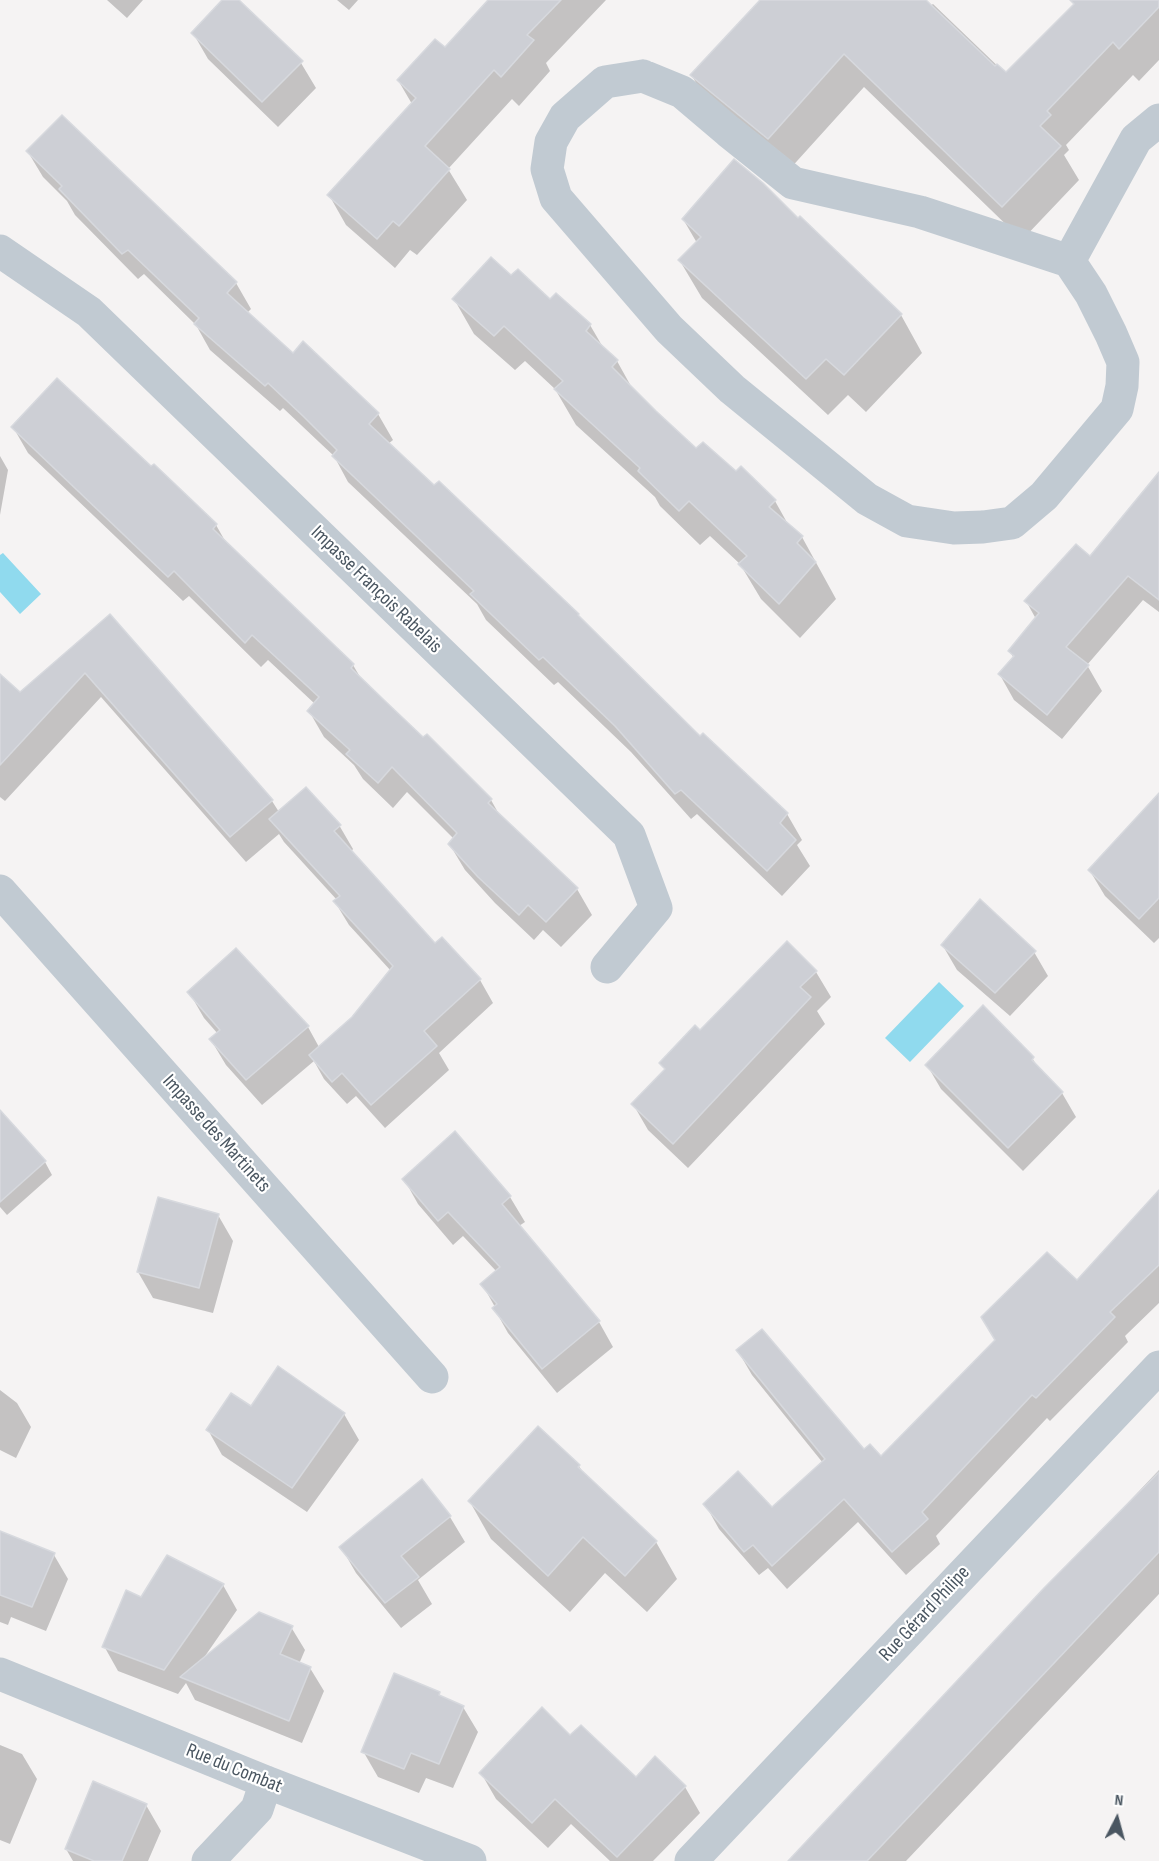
<!DOCTYPE html>
<meta charset="utf-8">
<style>
body{margin:0}
#map{position:relative;width:1159px;height:1861px;overflow:hidden;background:#f5f3f3;font-family:"Sofia Sans Condensed",sans-serif}
canvas{display:block}
.north{position:absolute;left:1087px;top:1789px;width:60px;height:60px;-webkit-text-stroke:4px #fff;paint-order:stroke;rotate:6deg;font-size:16px;font-weight:700;line-height:24px;text-align:center;color:#4a5661}
.north::after{content:'';display:block;margin:auto;width:21px;height:27px;background:#4a5661;clip-path:polygon(50% 0,100% 100%,50% 72%,0 100%)}
</style>
<div id="map">
<canvas width="1159" height="1861"></canvas>
<div class="north">N</div>
</div>
<script>
const context = document.querySelector('canvas').getContext('2d');
context.lineJoin = 'round';
function fill(path, color) { context.fillStyle = color; context.fill(path, 'evenodd'); }
const poly = rows => new Path2D(rows.map(r => 'M' + r).join(''));
function strokePath(path, color, width, dash) { context.strokeStyle = color; context.lineWidth = width; context.lineCap = dash ? 'butt' : 'round'; context.setLineDash(dash || []); context.stroke(path); }
function label(font, color, halo, rows, align = 'center') {
  context.font = font + ' "Sofia Sans Condensed",sans-serif'; context.lineWidth = 4.5; context.setLineDash([]); context.textBaseline = 'middle'; context.strokeStyle = halo; context.fillStyle = color; for (const [text, x, y, turn = 0] of rows) {
    context.save(); context.translate(x, y); context.rotate((+turn || 0) * Math.PI / 180); context.textAlign = isNaN(turn) ? turn : align; if (halo) context.strokeText(text, 0, 0); context.fillText(text, 0, 0); context.restore();
  }
}
fill(poly([
 [3,553,41,594,20,614,0,592,0,555],
 [939,982,964,1006,910,1062,885,1038]
]), '#90daee');
fill(poly([
 [107,0,143,0,127,18],
 [224,0,235,0,301,63,316,88,278,127,208,59,193,33],
 [337,0,358,0,349,10],
 [490,0,606,0,546,63,550,71,519,106,512,99,448,169,467,200,417,255,410,250,395,268,346,225,329,195,412,104,398,80,445,49],
 [762,0,923,0,930,6,933,4,1006,74,1079,0,1159,0,1159,60,1139,81,1133,75,1066,145,1069,150,1064,155,1079,180,1022,240,864,87,788,171,711,109,692,76],
 [62,118,236,283,251,309,247,313,294,355,303,343,378,414,393,440,388,444,578,615,581,620,700,738,703,735,787,814,802,840,797,845,810,866,782,896,697,814,691,819,631,752,558,682,554,685,486,620,477,604,348,482,334,456,319,442,283,408,280,411,210,350,196,325,144,274,138,279,75,215,67,201,43,177,28,152],
 [800,218,901,315,922,353,866,412,848,395,828,415,702,298,680,261,697,243,683,219,798,220],
 [511,277,590,325,604,349,617,361,632,388,696,450,736,473,775,501,789,526,802,537,836,599,800,638,761,599,740,564,710,536,700,545,660,506,655,497,576,425,555,389,525,361,515,370,474,334,454,299],
 [13,427,151,468,216,525,228,546,353,665,363,682,491,800,500,816,577,889,592,915,561,947,543,930,534,940,495,903,465,870,450,845,454,839,407,792,393,808,363,779,354,765,324,737,309,711,315,704,268,660,261,667,189,596,183,601,28,453],
 [0,456,8,470,0,515],
 [1159,474,1159,612,1143,600,1087,665,1102,691,1062,739,1014,700,1000,675,1014,659,1010,651,1036,619,1026,601,1090,558],
 [110,616,272,801,279,812,339,825,353,849,351,852,435,945,480,980,493,1003,439,1053,449,1070,385,1128,356,1096,347,1104,324,1079,314,1061,262,1105,226,1065,211,1040,218,1034,204,1018,189,992,308,1027,319,1047,353,1018,391,971,349,925,335,902,337,900,284,842,279,834,246,862,101,697,5,801,0,797,0,691,20,694],
 [1159,804,1159,938,1154,943,1105,896,1090,871],
 [943,946,1034,952,1048,976,1010,1016,957,970],
 [816,972,831,997,817,1011,825,1024,688,1168,648,1130,633,1104,666,1071,661,1063,700,1032],
 [1032,1058,1040,1070,1062,1093,1076,1117,1023,1171,941,1089,927,1065],
 [0,1139,45,1162,52,1175,7,1215,0,1207],
 [404,1179,510,1197,525,1222,519,1226,599,1322,613,1347,557,1393,508,1333,494,1308,495,1307,482,1284,497,1272,463,1236,453,1245,418,1204],
 [218,1215,233,1241,213,1313,153,1298,138,1272],
 [1159,1215,1159,1303,1125,1336,1128,1342,1050,1421,1047,1418,936,1536,940,1544,906,1575,858,1522,787,1589,768,1568,759,1575,719,1529,705,1504,772,1509,823,1463,752,1375,738,1351,864,1451,880,1458,1077,1282],
 [278,1368,344,1414,359,1440,307,1512,222,1455,208,1430,251,1408],
 [0,1390,17,1403,31,1427,16,1458,0,1450],
 [538,1428,579,1466,585,1476,656,1542,677,1579,647,1612,605,1573,570,1612,491,1539,470,1502],
 [1159,1470,1159,1594,906,1861,789,1861,1124,1510,1123,1508],
 [450,1517,465,1542,418,1580,432,1604,401,1628,356,1573,341,1547],
 [0,1533,54,1555,68,1579,46,1631,11,1617,8,1625,0,1622],
 [167,1557,223,1585,237,1610,203,1659,291,1627,305,1650,299,1664,310,1668,324,1691,302,1743,195,1700,186,1683,178,1694,118,1671,104,1646,141,1599],
 [439,1693,442,1698,463,1707,478,1732,453,1788,426,1778,419,1793,378,1777,363,1751],
 [570,1738,636,1779,685,1787,700,1813,653,1861,610,1861,571,1824,548,1848,496,1799,481,1773],
 [0,1745,22,1754,37,1779,10,1844,0,1840],
 [146,1805,161,1831,148,1861,73,1861,66,1849]
]), '#0003');
const building = poly([
 [222,0,239,0,303,61,262,102,191,33,222,0],
 [488,0,561,0,527,35,534,40,501,77,494,70,425,146,450,169,399,226,393,221,377,239,327,195,416,98,397,80,435,39,445,47,488,0],
 [760,0,926,0,995,66,997,64,1006,72,1074,4,1070,0,1159,0,1159,7,1119,49,1113,42,1047,111,1051,115,1040,126,1061,146,1002,207,844,54,768,139,690,75,760,0],
 [62,115,237,282,227,293,293,353,303,341,379,413,369,424,434,485,439,481,579,614,578,615,700,736,703,733,788,813,780,823,796,840,767,871,681,790,675,794,615,726,543,657,539,660,470,594,474,591,332,456,337,450,303,416,268,383,265,386,194,324,199,318,128,250,122,254,59,189,62,186,26,151,62,115],
 [734,159,763,183,798,218,800,216,902,314,844,375,826,359,806,379,678,260,701,237,682,219,734,159],
 [491,257,511,275,518,269,550,299,556,293,591,324,586,331,618,360,612,367,656,411,696,448,703,442,736,471,741,466,776,500,769,507,803,536,797,543,816,562,779,604,738,564,747,556,689,501,679,511,638,471,640,468,554,389,563,381,504,326,494,336,452,299,491,257],
 [57,378,151,466,154,464,217,524,213,529,354,664,351,668,383,699,423,737,427,734,492,799,488,803,578,888,546,922,528,905,519,915,478,877,448,844,457,833,392,767,378,783,346,754,350,750,307,711,319,697,252,635,245,643,174,571,168,577,11,427,57,378],
 [1159,472,1159,600,1128,576,1066,647,1089,665,1047,715,998,674,1014,656,1008,651,1039,613,1024,601,1076,544,1090,556,1159,472],
 [110,614,273,800,230,837,85,673,0,765,0,674,20,692,110,614],
 [306,787,341,825,334,831,435,943,442,937,481,979,424,1031,437,1046,371,1105,342,1073,332,1082,309,1055,352,1017,393,966,333,901,340,896,269,819,306,787],
 [1159,793,1159,898,1139,919,1088,870,1159,793],
 [980,899,1036,951,995,993,941,945,980,899],
 [787,941,817,971,800,987,811,997,673,1144,631,1104,665,1069,659,1063,695,1025,700,1030,787,941],
 [236,948,309,1026,246,1080,209,1039,220,1030,187,992,236,948],
 [983,1005,1034,1057,1032,1060,1063,1092,1008,1148,925,1065,983,1005],
 [0,1110,46,1161,0,1202,0,1110],
 [455,1131,511,1196,502,1204,600,1321,542,1369,492,1308,497,1304,480,1284,500,1267,448,1212,438,1221,402,1179,455,1131],
 [1159,1190,1159,1265,1110,1312,1115,1317,1036,1398,1032,1395,922,1512,928,1519,892,1552,844,1499,772,1566,753,1545,744,1552,703,1504,738,1471,772,1507,825,1459,736,1350,762,1329,864,1449,870,1444,881,1456,995,1340,981,1317,1047,1252,1077,1280,1159,1190],
 [158,1197,219,1214,199,1288,137,1272,158,1197],
 [278,1366,345,1413,292,1488,206,1430,231,1393,251,1406,278,1366],
 [538,1426,580,1465,578,1467,657,1541,625,1576,583,1537,548,1576,468,1501,538,1426],
 [1159,1472,1159,1552,867,1861,788,1861,1044,1588,1159,1472],
 [422,1479,451,1516,401,1556,419,1577,385,1603,339,1547,422,1479],
 [0,1531,55,1553,32,1607,0,1595,0,1531],
 [167,1555,224,1584,164,1670,102,1647,126,1590,141,1597,167,1555],
 [259,1612,293,1626,280,1654,311,1667,289,1721,180,1677,259,1612],
 [394,1673,440,1692,439,1695,464,1706,439,1764,411,1753,404,1769,361,1752,394,1673],
 [542,1707,570,1735,581,1725,636,1777,655,1756,686,1786,617,1857,555,1799,532,1823,479,1773,542,1707],
 [93,1781,147,1804,122,1861,94,1861,65,1849,93,1781]
]);
fill(building, '#cdcfd5');
strokePath(building, '#d7d9de', 1.5);
strokePath(poly([
 [643,76,682,92,728,131,793,183,920,212,1069,261,1091,294,1111,334,1123,362,1122,386,1117,409,1044,496,1012,523,983,527,954,528,907,521,867,499,732,389,669,329,556,198,547,169,551,142,565,117,605,82,643,76],
 [0,251,89,312,629,835,656,908,607,967],
 [1069,261,1136,139,1159,120],
 [0,891,432,1377],
 [0,1674,266,1782,470,1861],
 [208,1861,257,1809,266,1782],
 [691,1861,1159,1367]
]), '#c1cad2', 33);
label('20px', '#4a5661', '#fff', [
 ["Impasse François Rabelais",376,590,44],
 ["Impasse des Martinets",216,1134,48],
 ["Rue Gérard Philipe",925,1614,-47],
 ["Rue du Combat",234,1769,22]
]);
</script>
